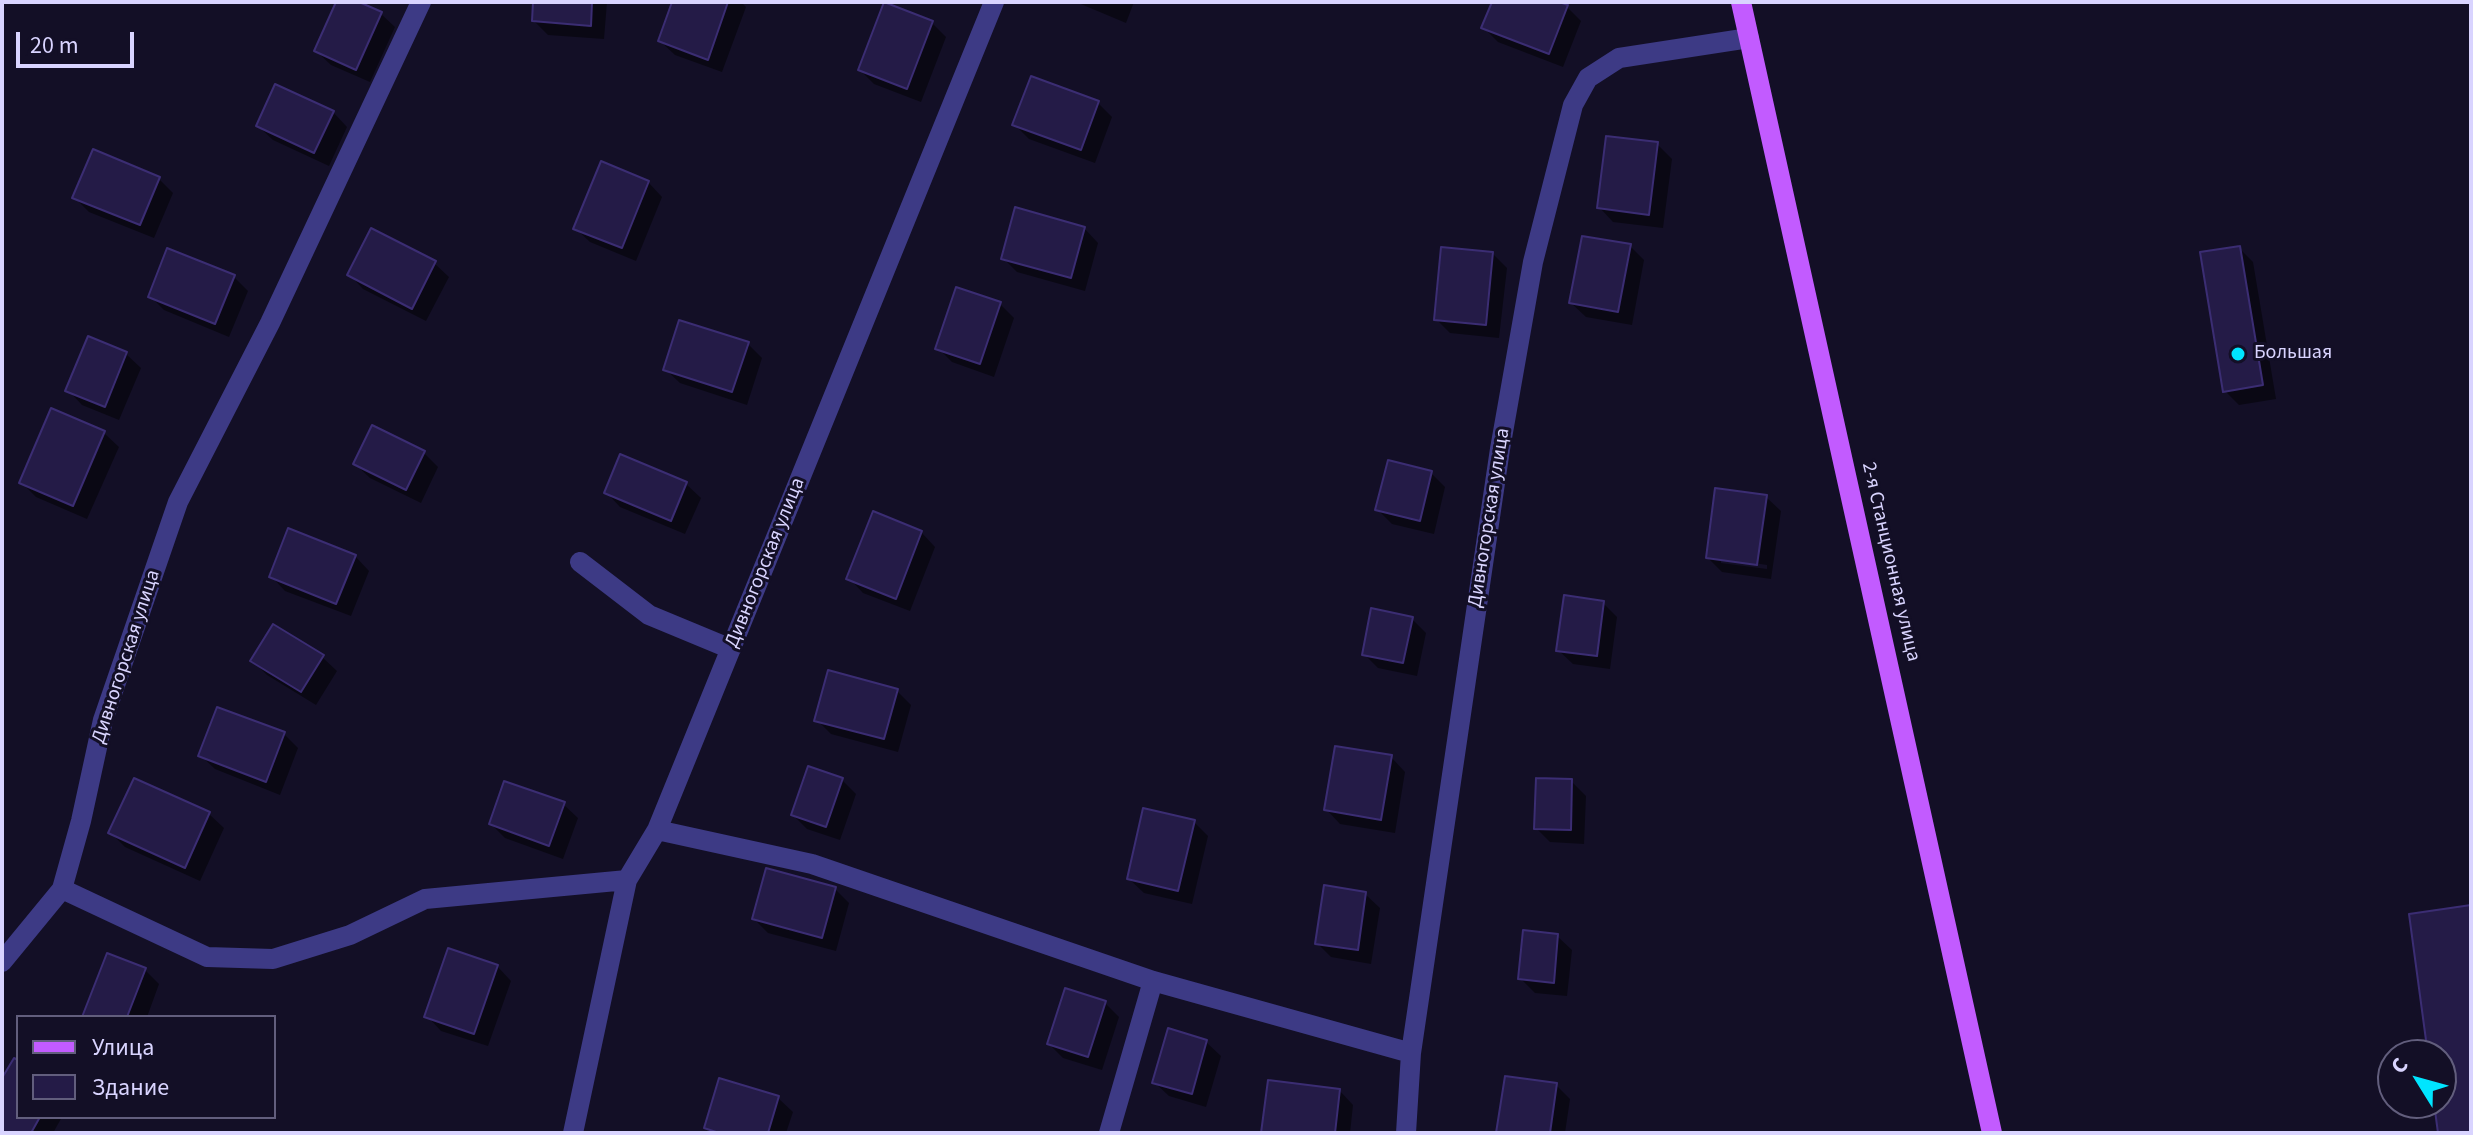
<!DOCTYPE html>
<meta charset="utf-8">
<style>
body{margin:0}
#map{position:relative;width:2473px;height:1135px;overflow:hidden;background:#130f26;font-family:"Source Sans 3",sans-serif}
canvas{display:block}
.frame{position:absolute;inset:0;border:4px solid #d9d4ff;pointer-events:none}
.legend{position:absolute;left:16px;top:1015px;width:260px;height:104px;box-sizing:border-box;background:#130f26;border:2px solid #625e7d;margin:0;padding:10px 14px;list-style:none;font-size:24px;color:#d9d4ff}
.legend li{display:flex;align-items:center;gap:16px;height:40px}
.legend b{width:40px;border:2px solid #625e7d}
.north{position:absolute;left:2377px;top:1039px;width:80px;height:80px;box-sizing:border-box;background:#130f26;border:2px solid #625e7d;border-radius:50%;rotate:307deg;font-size:22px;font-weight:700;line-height:32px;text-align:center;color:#d9d4ff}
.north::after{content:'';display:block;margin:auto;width:28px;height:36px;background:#00e5ff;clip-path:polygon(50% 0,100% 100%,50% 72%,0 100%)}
.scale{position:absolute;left:16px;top:32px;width:118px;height:36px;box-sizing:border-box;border:4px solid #d9d4ff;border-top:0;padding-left:10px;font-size:24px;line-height:28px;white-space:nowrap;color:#d9d4ff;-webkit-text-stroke:6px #130f26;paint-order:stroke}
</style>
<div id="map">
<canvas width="2473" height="1135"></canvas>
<div class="frame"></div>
<ul class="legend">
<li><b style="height:10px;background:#c25bff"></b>Улица</li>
<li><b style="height:22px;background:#241b47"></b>Здание</li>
</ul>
<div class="north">С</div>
<div class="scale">20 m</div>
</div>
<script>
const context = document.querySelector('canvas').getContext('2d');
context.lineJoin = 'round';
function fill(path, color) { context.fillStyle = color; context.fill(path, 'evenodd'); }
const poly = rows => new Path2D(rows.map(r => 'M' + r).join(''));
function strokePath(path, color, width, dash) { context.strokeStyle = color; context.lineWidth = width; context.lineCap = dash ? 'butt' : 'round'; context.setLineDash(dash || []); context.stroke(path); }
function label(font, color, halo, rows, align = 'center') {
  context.font = font + ' "Source Sans 3",sans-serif'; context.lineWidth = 6; context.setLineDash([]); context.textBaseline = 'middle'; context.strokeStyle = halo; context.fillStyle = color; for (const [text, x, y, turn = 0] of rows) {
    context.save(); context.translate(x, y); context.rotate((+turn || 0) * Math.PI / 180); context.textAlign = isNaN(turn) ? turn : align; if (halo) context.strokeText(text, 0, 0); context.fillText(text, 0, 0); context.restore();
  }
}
fill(poly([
 [338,2,354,2,380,13,395,27,370,82,331,65,316,51],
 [535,2,607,2,604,39,548,35,534,21],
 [674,2,741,2,746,7,722,72,675,55,660,41],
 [1076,2,1134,2,1126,23],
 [1494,2,1554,2,1567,7,1581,21,1563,67,1498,42,1484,28],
 [932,23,946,37,921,102,874,84,860,70],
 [1098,103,1112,117,1095,163,1029,139,1015,125],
 [333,112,347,127,329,166,273,140,258,126],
 [1657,144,1672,159,1663,228,1613,222,1599,207],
 [159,179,173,193,154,238,89,212,75,198],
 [648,182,662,197,636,261,590,242,575,228],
 [1084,228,1098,243,1085,291,1017,272,1003,258],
 [1630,246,1644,260,1632,325,1586,317,1571,303],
 [2239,248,2253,262,2276,399,2239,405,2225,391],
 [1493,254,1507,268,1499,338,1450,333,1436,319],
 [434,263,449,277,426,321,363,289,349,274],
 [234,277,248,291,229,337,164,310,150,296],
 [1000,304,1014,318,994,377,952,362,938,348],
 [89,339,126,354,141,368,119,420,82,405,68,390],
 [748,344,762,358,747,405,680,383,665,369],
 [52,410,104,433,119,447,87,519,36,497,21,482],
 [424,453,438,467,421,503,370,478,355,464],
 [621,456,686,484,701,498,685,534,620,507,606,492],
 [1431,473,1445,487,1434,534,1392,524,1378,510],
 [1766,497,1781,511,1771,579,1722,572,1708,558],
 [1721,558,1767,565,1767,569,1721,563],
 [921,532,935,547,910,611,863,593,849,578],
 [355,556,369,571,351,616,285,591,271,576],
 [1603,603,1617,617,1610,669,1573,664,1558,650],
 [1412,619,1426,633,1417,676,1378,668,1364,654],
 [322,657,337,671,316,705,267,675,253,661],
 [897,691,911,705,898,752,831,734,817,720],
 [284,734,298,748,280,795,215,769,200,755],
 [1391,757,1405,772,1395,833,1340,824,1326,809],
 [135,780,209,814,224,828,200,881,125,847,111,833],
 [842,780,856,794,840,840,807,829,793,815],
 [1571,781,1586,796,1584,844,1550,842,1536,828],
 [563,804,578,818,563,859,505,838,491,824],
 [1194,822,1208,836,1192,904,1144,893,1129,879],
 [835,889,849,903,836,951,768,933,754,919],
 [1365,894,1380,908,1371,964,1331,957,1317,943],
 [1557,936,1572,950,1567,996,1535,993,1520,978],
 [497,966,511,981,488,1046,441,1031,427,1016],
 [145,970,159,984,147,1017,84,1017],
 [1105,1003,1119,1017,1102,1070,1063,1058,1049,1044],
 [1206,1042,1221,1056,1206,1107,1169,1096,1154,1082],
 [18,1062,18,1117,62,1117,53,1133,2,1133,2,1082],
 [1556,1085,1570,1099,1565,1133,1498,1133],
 [1339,1090,1353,1105,1350,1133,1265,1133],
 [778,1098,793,1112,786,1133,711,1133,706,1128]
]), '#0007');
const building = poly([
 [336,2,359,2,382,12,356,70,314,51,336,2],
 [533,2,592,2,591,26,532,21,533,2],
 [672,2,728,2,708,60,658,41,672,2],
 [884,2,933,21,907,89,858,70,884,2],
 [1492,2,1559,2,1568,5,1549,54,1481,28,1492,2],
 [1031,76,1099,101,1081,150,1012,125,1031,76],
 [275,84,334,111,314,153,256,126,275,84],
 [1606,136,1658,142,1649,215,1597,208,1606,136],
 [93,149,160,177,140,225,72,198,93,149],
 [601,161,649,181,622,248,573,229,601,161],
 [1015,207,1085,227,1071,278,1001,259,1015,207],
 [371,228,436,261,412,309,347,275,371,228],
 [1582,236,1631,244,1618,312,1569,303,1582,236],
 [2240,246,2263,385,2223,392,2200,252,2240,246],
 [1441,247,1493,252,1486,325,1434,320,1441,247],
 [167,248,235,275,215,324,148,297,167,248],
 [956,287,1001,302,980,364,935,349,956,287],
 [679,320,749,342,732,392,663,370,679,320],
 [88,336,127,352,105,407,65,391,88,336],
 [51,408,105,431,73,506,19,483,51,408],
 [372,425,425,451,406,490,353,464,372,425],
 [620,454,687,482,671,521,604,493,620,454],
 [1388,460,1432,471,1420,521,1375,510,1388,460],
 [1715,488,1767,495,1757,565,1706,558,1715,488],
 [873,511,922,531,896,599,846,579,873,511],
 [288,528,356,555,336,604,269,577,288,528],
 [1564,595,1604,601,1597,656,1556,651,1564,595],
 [1371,608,1413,617,1403,663,1362,655,1371,608],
 [273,624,324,655,301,692,250,661,273,624],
 [828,670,898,689,884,739,814,721,828,670],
 [217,707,285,732,266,782,198,756,217,707],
 [1335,746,1392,755,1381,820,1324,810,1335,746],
 [808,766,843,778,826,827,791,815,808,766],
 [134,778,210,812,185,868,108,833,134,778],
 [1536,778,1572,779,1571,830,1534,829,1536,778],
 [504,781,565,802,549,846,489,824,504,781],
 [1143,808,1195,820,1178,891,1127,879,1143,808],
 [766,868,836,887,822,938,752,919,766,868],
 [1324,885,1366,892,1358,950,1315,944,1324,885],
 [2471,905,2471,1133,2438,1133,2434,1103,2441,1103,2441,1055,2428,1055,2409,914,2471,905],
 [1523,930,1558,934,1554,983,1518,979,1523,930],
 [448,948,498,965,474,1034,424,1017,448,948],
 [107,953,146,968,127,1017,82,1017,107,953],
 [1065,988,1106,1001,1088,1057,1047,1044,1065,988],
 [1168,1028,1207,1040,1192,1094,1152,1083,1168,1028],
 [14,1058,18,1060,18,1117,40,1117,31,1133,2,1133,2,1078,14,1058],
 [1505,1076,1557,1083,1550,1133,1496,1133,1505,1076],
 [719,1078,779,1096,768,1133,719,1133,704,1128,719,1078],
 [1268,1080,1340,1089,1335,1133,1261,1133,1268,1080]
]);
fill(building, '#241b47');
strokePath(building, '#3b2d73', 2);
strokePath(poly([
 [580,562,649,615,731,649],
 [657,830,812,864,1153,981,1411,1053],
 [62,889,207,957,273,959,350,935,425,899,627,880],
 [2,962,62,889,81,821,103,720,178,502,270,323,421,2],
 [573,1133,627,880,657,830,994,2],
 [1109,1133,1153,981],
 [1406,1133,1411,1053,1500,449,1533,262,1573,105,1588,78,1619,58,1749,38]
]), '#3d3a85', 20);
strokePath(poly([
 [1741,2,1992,1133]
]), '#c25bff', 20);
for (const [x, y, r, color] of [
 [2238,354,8,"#00e5ff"]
]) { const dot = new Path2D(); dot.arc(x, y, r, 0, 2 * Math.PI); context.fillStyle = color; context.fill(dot); strokePath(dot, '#130f26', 3); }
label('20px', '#d9d4ff', '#130f26', [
 ["Большая",2254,354]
], 'left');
label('20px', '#d9d4ff', '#130f26', [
 ["Дивногорская улица",1490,518,-81],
 ["2-я Станционная улица",1890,562,77],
 ["Дивногорская улица",766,563,-68],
 ["Дивногорская улица",127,657,-72]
]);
</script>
